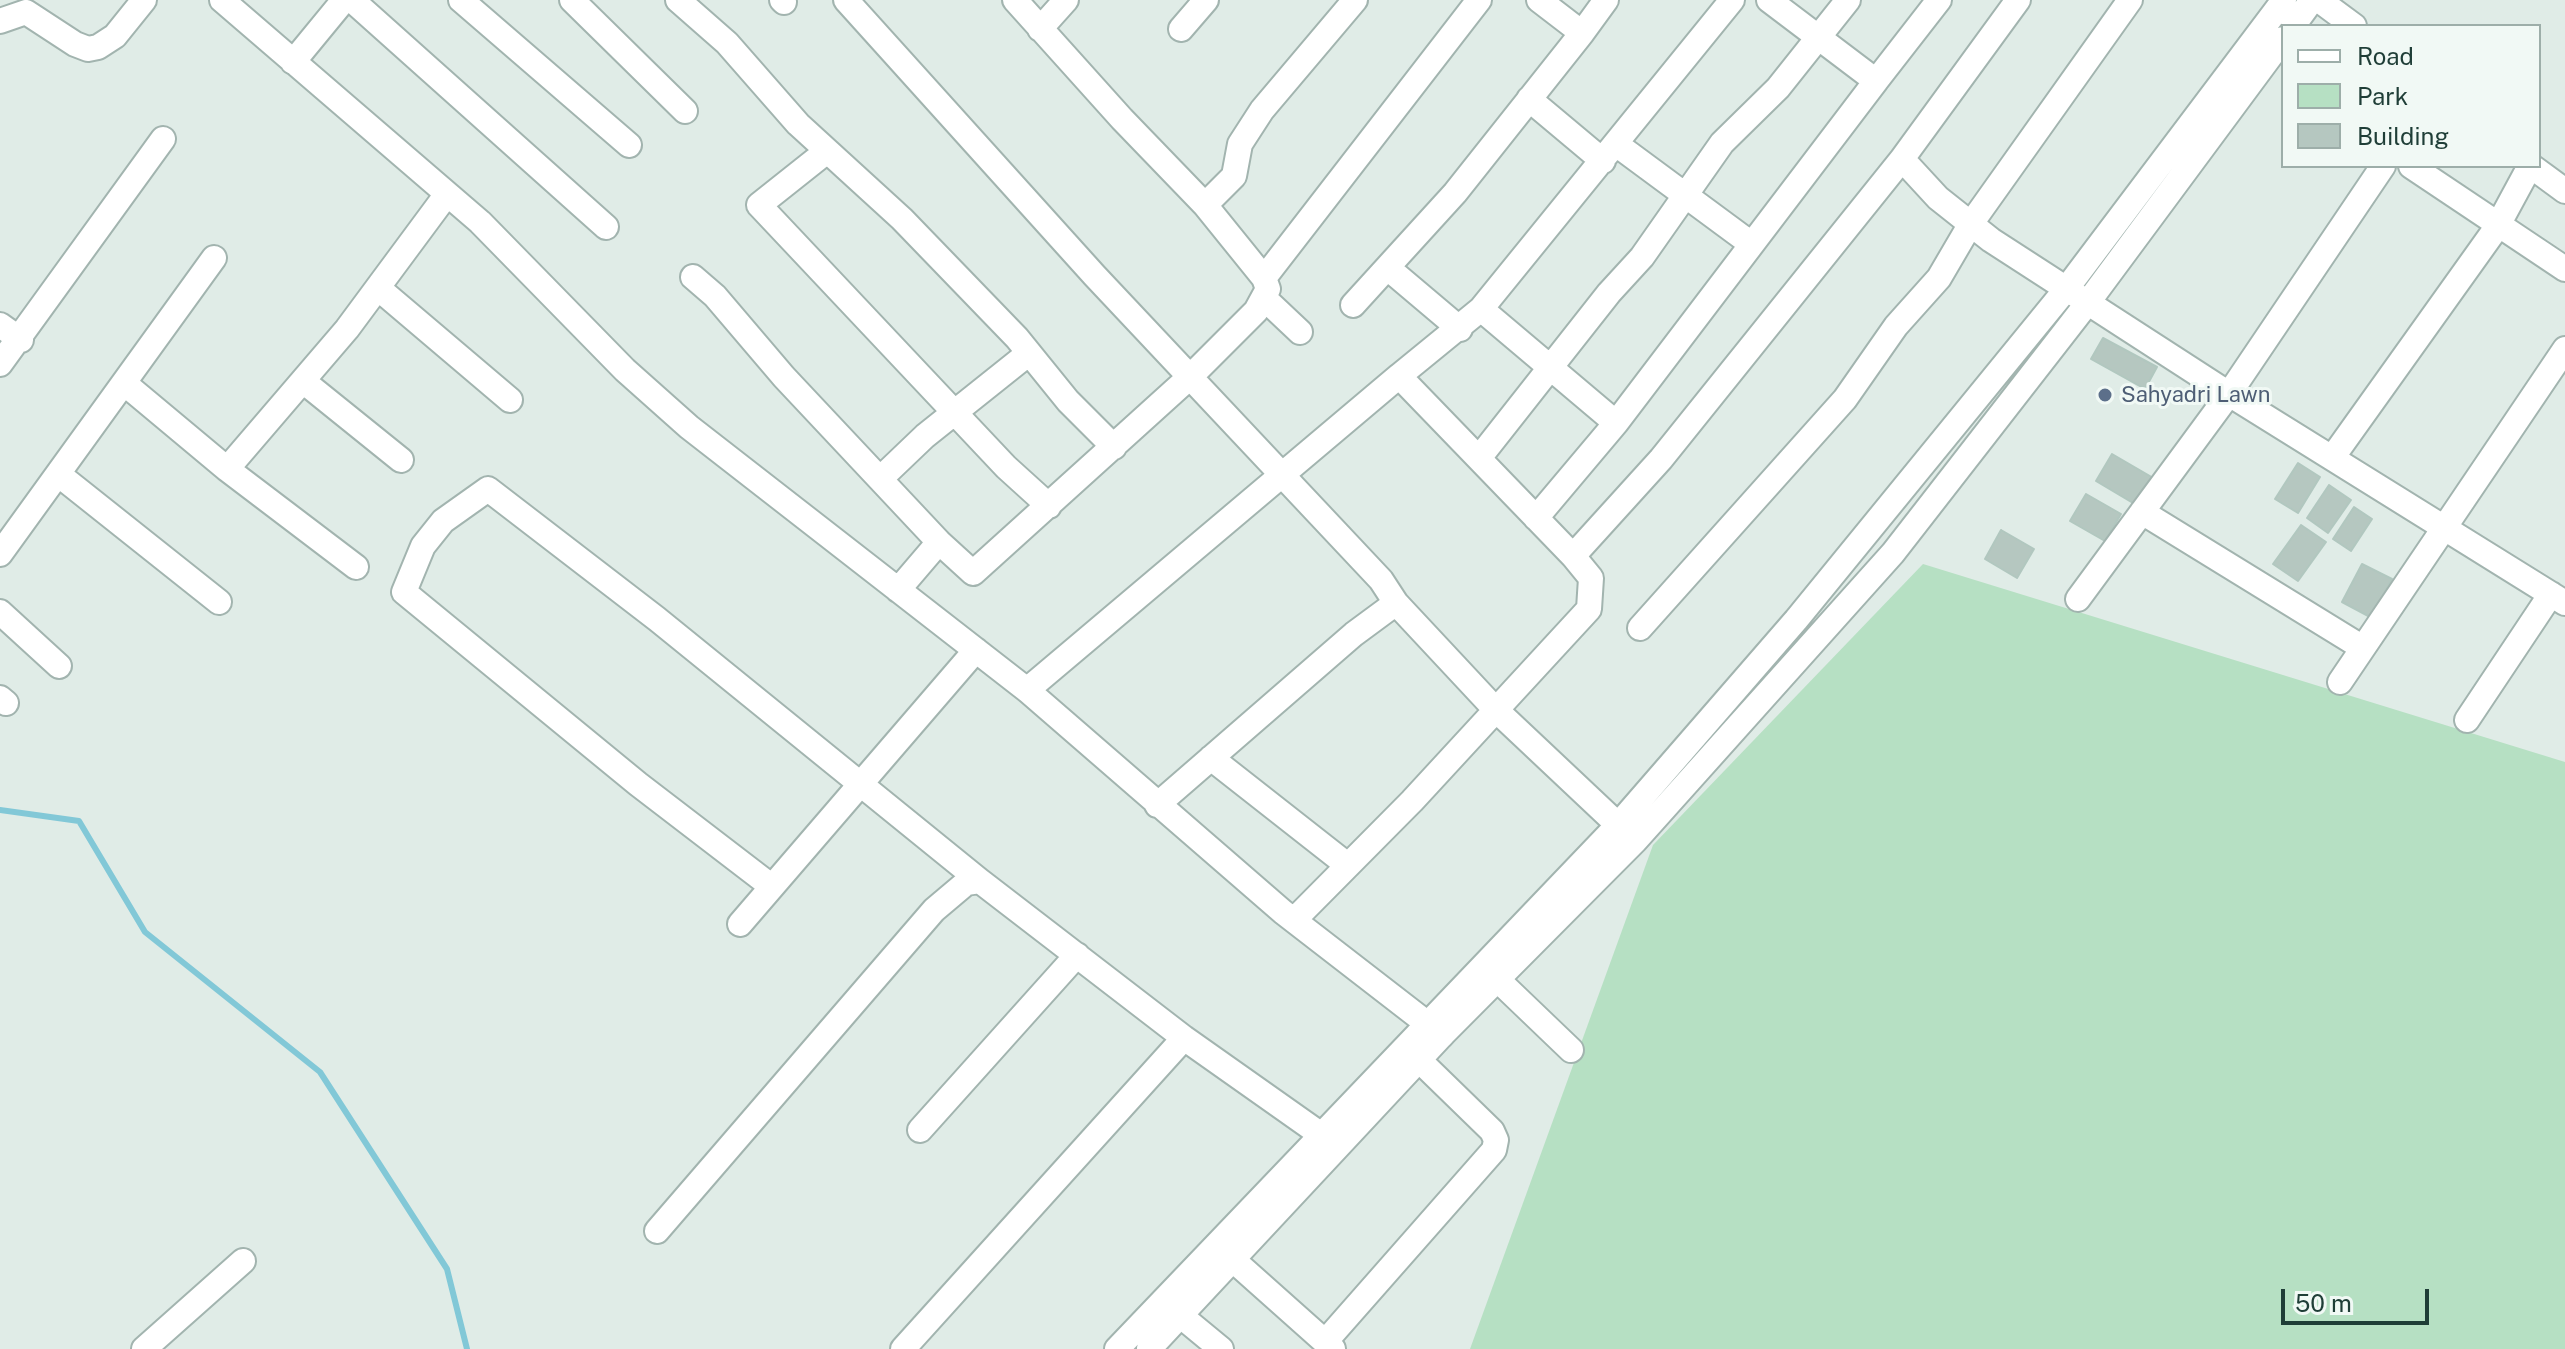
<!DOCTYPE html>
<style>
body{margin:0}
#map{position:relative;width:2565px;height:1349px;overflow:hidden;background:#e0ece7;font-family:"Public Sans",sans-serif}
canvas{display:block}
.legend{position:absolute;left:2281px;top:24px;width:260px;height:144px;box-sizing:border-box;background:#f1f9f5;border:2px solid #9daea9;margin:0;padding:10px 14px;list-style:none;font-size:24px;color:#1f3e37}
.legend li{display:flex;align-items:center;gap:16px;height:40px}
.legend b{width:40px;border:2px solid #9daea9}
.scale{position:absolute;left:2281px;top:1289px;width:148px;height:36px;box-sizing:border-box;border:4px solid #1f3e37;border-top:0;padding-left:10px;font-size:24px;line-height:28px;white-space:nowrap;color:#1f3e37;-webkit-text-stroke:6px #f1f9f5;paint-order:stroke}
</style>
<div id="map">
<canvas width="2565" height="1349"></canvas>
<ul class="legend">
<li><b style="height:10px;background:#fff"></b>Road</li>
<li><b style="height:22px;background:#b6e0c3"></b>Park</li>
<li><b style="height:22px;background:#b5c7c0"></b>Building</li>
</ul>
<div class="scale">50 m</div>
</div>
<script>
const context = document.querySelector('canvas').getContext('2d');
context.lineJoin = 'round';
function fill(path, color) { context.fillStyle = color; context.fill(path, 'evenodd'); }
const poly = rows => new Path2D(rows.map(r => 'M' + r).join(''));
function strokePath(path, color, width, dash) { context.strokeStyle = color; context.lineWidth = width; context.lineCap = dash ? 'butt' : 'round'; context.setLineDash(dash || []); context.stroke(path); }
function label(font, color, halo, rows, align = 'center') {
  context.font = font + ' "Public Sans",sans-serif'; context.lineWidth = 6; context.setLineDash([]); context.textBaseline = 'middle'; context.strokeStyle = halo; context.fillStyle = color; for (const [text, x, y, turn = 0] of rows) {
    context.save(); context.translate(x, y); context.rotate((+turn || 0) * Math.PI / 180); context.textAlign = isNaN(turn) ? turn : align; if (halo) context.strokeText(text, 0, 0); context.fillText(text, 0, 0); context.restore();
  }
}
fill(poly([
 [1923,564,2565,762,2565,1349,1470,1349,1653,845]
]), '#b6e0c3');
strokePath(poly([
 [0,810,79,821,145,932,320,1072,447,1269,467,1349]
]), '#82c8d7', 6);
const building = poly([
 [2103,338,2157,367,2145,389,2091,359,2103,338],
 [2112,454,2155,479,2138,506,2096,481,2112,454],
 [2298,463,2320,477,2298,513,2275,499,2298,463],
 [2329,485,2351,500,2328,533,2307,518,2329,485],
 [2086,494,2121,514,2105,541,2070,521,2086,494],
 [2354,507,2372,519,2351,551,2333,539,2354,507],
 [2301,525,2326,542,2298,581,2273,564,2301,525],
 [2001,530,2034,549,2017,578,1985,559,2001,530],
 [2362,564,2392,579,2372,618,2342,602,2362,564]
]);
fill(building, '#b5c7c0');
strokePath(building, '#b1c7bf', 2);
const minor = poly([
 [222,0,480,222,625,370,689,427,1027,690,1283,912,1442,1035],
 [352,0,606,227],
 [461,0,629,145],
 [572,0,685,111],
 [678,0,727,43,798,124,902,219,1017,338,1068,401,1114,447],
 [782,0,784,2],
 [846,0,1095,276,1381,580,1396,603,1354,634,1157,805],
 [1539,0,1582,33,1606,0],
 [2319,0,2354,26],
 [0,21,26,12,75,44,88,49,98,47,115,36,144,0],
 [1040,29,1066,0],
 [1181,29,1206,0],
 [293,62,344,0],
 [1876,81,1939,0],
 [1529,99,1603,161],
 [1616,144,1750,243],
 [827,151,759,205,1006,467,1049,506],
 [1902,159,2018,0],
 [2411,166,2565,269],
 [2531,166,2565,191],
 [1205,205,1234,176,1240,144,1262,110,1355,0],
 [1389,269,1460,329],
 [693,277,715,296,784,377,939,542,973,573,1192,375,1256,311,1268,289,1264,278,1205,205,1122,119,1015,0],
 [1264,278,1479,0],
 [378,288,510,400],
 [1265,299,1300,332],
 [1353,305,1455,193,1582,33],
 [1481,309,1616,423],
 [0,325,21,340],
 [0,364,163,139],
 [1399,376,1481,309,1732,0],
 [303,381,401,460],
 [124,383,227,469,356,567],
 [1479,458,1609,293,1642,257,1722,143,1778,88,1848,0],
 [2332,458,2497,227,2530,166],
 [227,469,347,329,447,194],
 [58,474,219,602],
 [880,479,925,436,1029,353],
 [2142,512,2363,648],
 [1536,518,1616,423,1876,81,1769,0],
 [0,554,214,258],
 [1573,556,1661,459,1902,159,1938,198,1991,240,2229,394,2565,603],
 [898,590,939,542],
 [2078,599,2229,394,2383,166],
 [1396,603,1495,709,1633,839],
 [0,612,59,666],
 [1640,628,1845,399,1896,326,1939,278,1970,225,2130,0],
 [2340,682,2565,349],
 [1027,690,1399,376,1573,556,1591,578,1589,609,1412,801,1294,920],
 [0,698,6,703],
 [2467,720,2551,594],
 [1211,758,1346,864],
 [771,886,638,784,404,592,423,546,443,521,488,489,657,619,980,881],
 [740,924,976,650],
 [1499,981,1571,1050],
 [920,1130,1077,955],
 [657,1231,934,910,966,883,980,881,1184,1038,1337,1146],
 [1232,1259,1333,1349],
 [1181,1316,1221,1349],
 [1325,1342,1494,1150,1496,1140,1492,1131,1418,1059],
 [144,1349,243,1261],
 [903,1349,1184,1038]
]);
const tertiary = poly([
 [2293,26,2312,0],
 [1117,1349,1618,825,1796,620,2067,288,2284,0],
 [1149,1349,1442,1035,1635,841,1893,553,2089,301,2283,39]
]);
strokePath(minor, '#a2b4af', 28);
strokePath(tertiary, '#a2b4af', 28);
strokePath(minor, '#fff', 24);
strokePath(tertiary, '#fff', 24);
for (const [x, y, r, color] of [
 [2105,395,8,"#5c6f8a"]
]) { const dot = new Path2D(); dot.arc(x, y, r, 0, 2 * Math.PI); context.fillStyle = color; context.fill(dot); strokePath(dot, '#f1f9f5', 3); }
label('22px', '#4e5e75', '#f1f9f5', [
 ["Sahyadri Lawn",2121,395]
], 'left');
</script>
